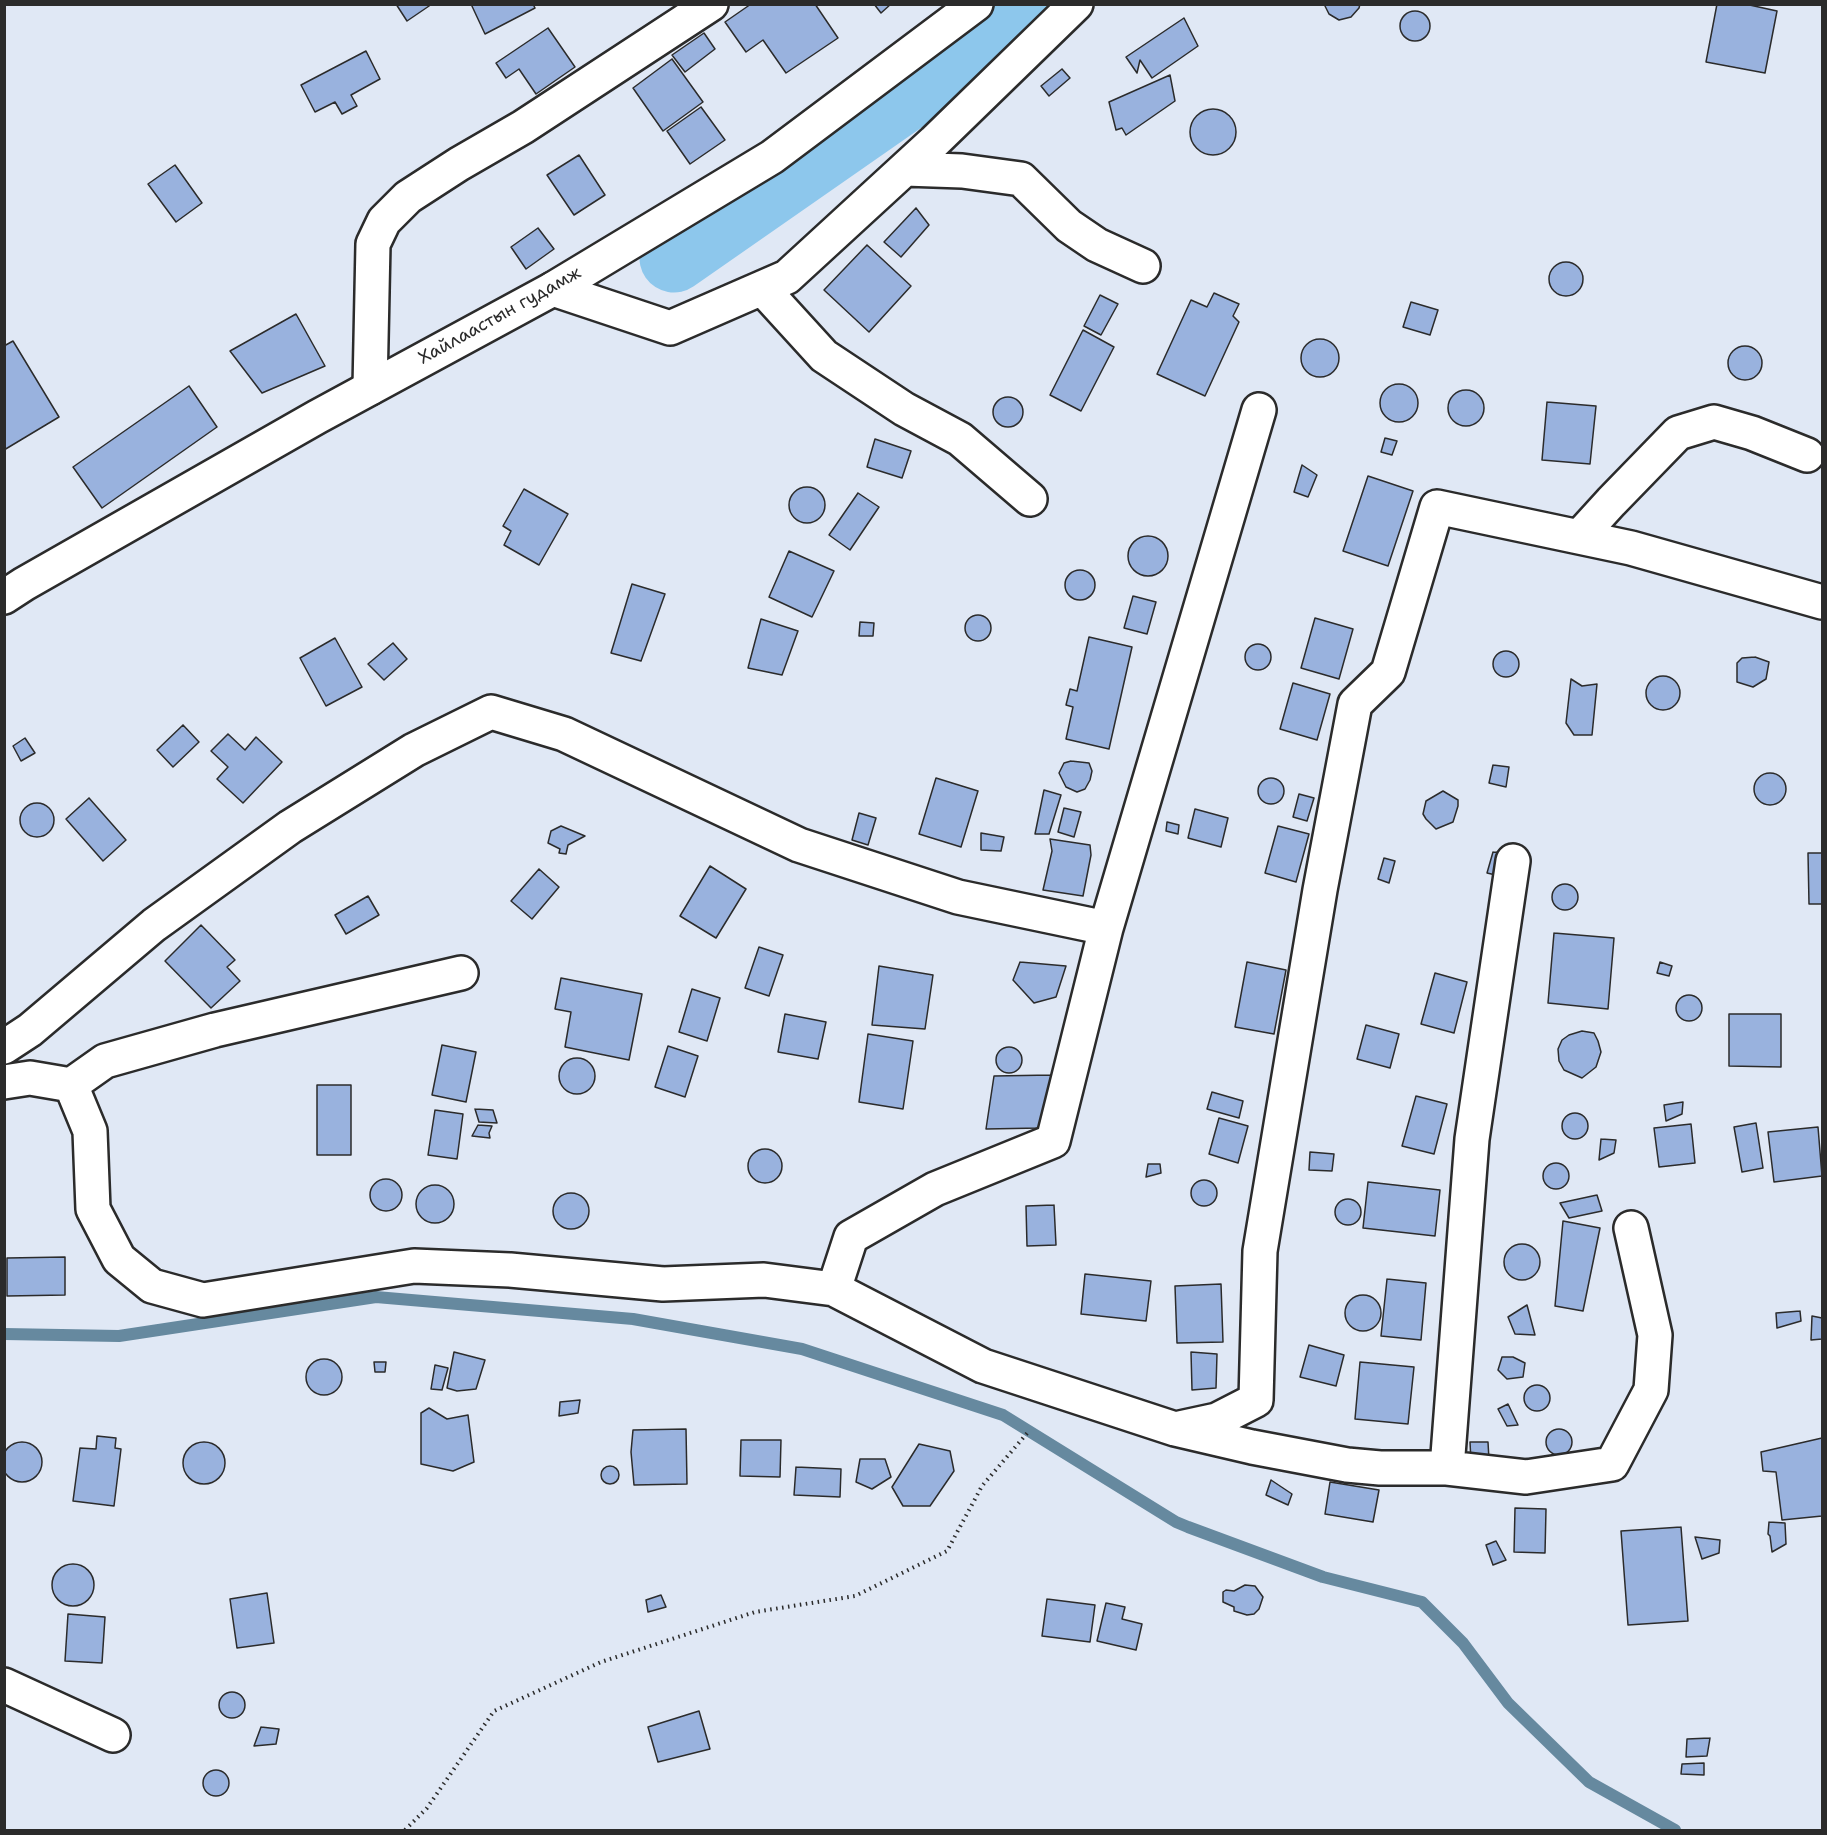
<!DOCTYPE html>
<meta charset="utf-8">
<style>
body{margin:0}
#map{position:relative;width:1827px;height:1835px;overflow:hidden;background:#e0e8f5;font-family:"Shantell Sans",sans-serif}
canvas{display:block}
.frame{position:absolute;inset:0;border:6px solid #2b2b2b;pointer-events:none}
</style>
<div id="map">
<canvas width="1827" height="1835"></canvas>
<div class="frame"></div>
</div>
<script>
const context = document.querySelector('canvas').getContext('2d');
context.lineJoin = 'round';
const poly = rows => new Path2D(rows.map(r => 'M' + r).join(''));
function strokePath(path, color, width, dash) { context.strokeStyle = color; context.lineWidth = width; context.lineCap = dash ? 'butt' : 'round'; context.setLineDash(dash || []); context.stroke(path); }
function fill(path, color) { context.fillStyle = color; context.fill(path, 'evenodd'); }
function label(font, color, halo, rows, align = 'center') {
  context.font = font + ' "Shantell Sans",sans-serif'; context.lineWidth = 6; context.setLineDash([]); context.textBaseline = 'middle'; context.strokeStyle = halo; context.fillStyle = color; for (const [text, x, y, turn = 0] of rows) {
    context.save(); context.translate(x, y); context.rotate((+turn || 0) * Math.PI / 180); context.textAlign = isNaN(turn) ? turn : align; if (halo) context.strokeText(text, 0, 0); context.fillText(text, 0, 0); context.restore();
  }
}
strokePath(poly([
 [4,1334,119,1336,376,1297,633,1319,802,1349,1003,1415,1176,1522,1188,1527,1323,1577,1422,1602,1463,1643,1508,1703,1589,1782,1675,1830]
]), '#66899f', 12);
strokePath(poly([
 [674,258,997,33,1034,4]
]), '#8dc7ec', 69);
const building = poly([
 [396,4,432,4,407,21,396,4],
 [471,4,533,4,535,8,485,34,471,4],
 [751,4,815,4,838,38,786,73,763,40,746,52,725,22,751,4],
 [874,4,891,4,881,13,874,4],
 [1324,4,1360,4,1359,8,1351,17,1339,20,1329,14,1324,4],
 [1717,4,1745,4,1777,11,1765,73,1706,62,1717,4],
 '1400 26a15 15 0 1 1 30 0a15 15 0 1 1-30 0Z',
 [1184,18,1198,46,1152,78,1140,60,1137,73,1126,57,1184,18],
 [548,28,575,67,536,94,519,69,506,78,496,63,548,28],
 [704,33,715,49,685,72,672,55,704,33],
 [366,51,380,79,351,95,357,106,342,114,335,102,315,112,301,85,366,51],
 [672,59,703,102,663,131,633,88,672,59],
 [1062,69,1070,78,1049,96,1041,86,1062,69],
 [1170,75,1175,101,1126,135,1122,128,1116,130,1109,102,1170,75],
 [701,107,725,140,690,164,667,131,701,107],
 '1190 132a23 23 0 1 1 46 0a23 23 0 1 1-46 0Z',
 [579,155,605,195,574,215,547,175,579,155],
 [175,165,202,203,176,222,148,184,175,165],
 [916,208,929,225,901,257,884,242,916,208],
 [538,228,554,249,526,269,511,247,538,228],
 [867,245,911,286,869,332,824,290,867,245],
 '1549 279a17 17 0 1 1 34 0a17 17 0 1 1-34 0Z',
 [1214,293,1239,304,1233,316,1239,322,1205,396,1157,374,1191,300,1207,307,1214,293],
 [1100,295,1118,304,1101,335,1084,326,1100,295],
 [1411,302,1438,310,1430,335,1403,327,1411,302],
 [296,314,325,366,262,393,230,351,296,314],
 [1083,330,1114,347,1081,411,1050,395,1083,330],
 '1301 358a19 19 0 1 1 38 0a19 19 0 1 1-38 0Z',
 [13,341,59,417,4,450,4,346,13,341],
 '1728 363a17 17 0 1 1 34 0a17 17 0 1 1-34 0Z',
 '1380 403a19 19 0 1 1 38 0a19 19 0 1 1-38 0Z',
 [189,386,217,427,102,508,73,467,189,386],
 '1448 408a18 18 0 1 1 36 0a18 18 0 1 1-36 0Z',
 '993 412a15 15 0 1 1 30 0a15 15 0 1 1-30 0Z',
 [1547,402,1596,406,1590,464,1542,460,1547,402],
 [1385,438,1397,441,1392,455,1381,452,1385,438],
 [875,439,911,451,902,478,867,467,875,439],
 [1302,465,1317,475,1308,497,1294,492,1302,465],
 [1368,476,1413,491,1388,566,1343,551,1368,476],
 '789 505a18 18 0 1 1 36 0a18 18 0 1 1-36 0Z',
 [524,489,568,514,539,565,504,545,511,531,503,526,524,489],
 [858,493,879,507,850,550,829,535,858,493],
 '1128 556a20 20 0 1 1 40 0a20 20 0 1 1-40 0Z',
 [789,551,834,571,812,617,769,597,789,551],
 '1065 585a15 15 0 1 1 30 0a15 15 0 1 1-30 0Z',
 [632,584,665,594,641,661,611,653,632,584],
 [1133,596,1156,602,1147,634,1124,628,1133,596],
 '965 628a13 13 0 1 1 26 0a13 13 0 1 1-26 0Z',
 [1315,618,1353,629,1339,679,1301,668,1315,618],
 [761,619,798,631,782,675,748,668,761,619],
 [860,622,874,623,873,636,859,636,860,622],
 [1089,637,1132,647,1109,749,1066,739,1073,707,1066,705,1070,689,1077,691,1089,637],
 [335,638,362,687,326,706,300,658,335,638],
 [393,643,407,659,384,680,368,664,393,643],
 '1245 657a13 13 0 1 1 26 0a13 13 0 1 1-26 0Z',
 '1493 664a13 13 0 1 1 26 0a13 13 0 1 1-26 0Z',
 [1755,657,1769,662,1766,679,1753,687,1737,682,1737,663,1742,658,1755,657],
 '1646 693a17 17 0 1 1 34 0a17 17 0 1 1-34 0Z',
 [1571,679,1582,686,1597,684,1592,735,1574,735,1566,723,1571,679],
 [1293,683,1330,694,1317,740,1280,729,1293,683],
 [183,725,199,742,173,767,157,750,183,725],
 [228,734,245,750,256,737,282,762,243,803,217,779,228,767,211,751,228,734],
 [25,738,35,753,21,761,13,746,25,738],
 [1071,761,1089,763,1092,771,1090,780,1085,789,1077,792,1066,787,1059,773,1064,763,1071,761],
 [1493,765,1509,767,1506,787,1489,783,1493,765],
 '1754 789a16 16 0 1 1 32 0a16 16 0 1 1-32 0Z',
 '1258 791a13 13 0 1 1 26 0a13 13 0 1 1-26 0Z',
 [936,778,978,791,961,847,919,834,936,778],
 [1044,790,1061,795,1049,834,1035,834,1044,790],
 [1443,791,1458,800,1458,806,1453,822,1436,829,1426,819,1423,814,1426,801,1443,791],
 [1299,794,1314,798,1307,821,1293,817,1299,794],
 [89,798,126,840,103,861,66,819,89,798],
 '20 820a17 17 0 1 1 34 0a17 17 0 1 1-34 0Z',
 [1064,808,1081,812,1074,837,1058,832,1064,808],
 [1195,809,1228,818,1221,847,1188,838,1195,809],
 [859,813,876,818,868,845,852,840,859,813],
 [1167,822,1179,825,1178,834,1166,831,1167,822],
 [561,826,585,836,568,845,566,854,559,853,560,849,548,843,551,831,561,826],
 [1278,826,1309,834,1296,882,1265,873,1278,826],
 [981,833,1004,837,1001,851,981,850,981,833],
 [1050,839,1090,845,1091,855,1083,896,1043,890,1052,851,1050,839],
 [1493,852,1508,853,1500,876,1487,873,1493,852],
 [1808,853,1822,853,1822,904,1809,904,1808,853],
 [1384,858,1395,861,1389,883,1378,879,1384,858],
 [710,866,746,889,716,938,680,916,710,866],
 [539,869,559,887,532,919,511,901,539,869],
 '1552 897a13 13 0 1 1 26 0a13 13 0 1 1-26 0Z',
 [368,896,379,915,346,934,335,915,368,896],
 [201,925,235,960,227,967,240,981,211,1008,165,961,201,925],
 [1554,933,1614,938,1608,1009,1548,1003,1554,933],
 [759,947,783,955,769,996,745,988,759,947],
 [1020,962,1066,966,1056,997,1034,1003,1013,980,1020,962],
 [1247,962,1286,970,1274,1034,1235,1027,1247,962],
 [1660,962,1672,966,1669,976,1657,973,1660,962],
 [879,966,933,975,925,1029,872,1025,879,966],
 [1435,973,1467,982,1454,1033,1421,1024,1435,973],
 [561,978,642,994,629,1060,565,1047,571,1012,555,1009,561,978],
 [692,989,720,998,707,1041,679,1032,692,989],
 '1676 1008a13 13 0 1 1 26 0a13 13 0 1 1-26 0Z',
 [785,1014,826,1022,818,1059,778,1052,785,1014],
 [1729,1014,1781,1014,1781,1067,1729,1066,1729,1014],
 [1366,1025,1399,1034,1390,1068,1357,1059,1366,1025],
 [1582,1031,1594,1033,1598,1041,1601,1052,1596,1067,1582,1078,1564,1070,1559,1061,1558,1049,1562,1040,1569,1035,1582,1031],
 [868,1034,913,1041,903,1109,859,1102,868,1034],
 [442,1045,476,1052,466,1102,432,1095,442,1045],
 [668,1046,698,1056,685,1097,655,1087,668,1046],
 '996 1060a13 13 0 1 1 26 0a13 13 0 1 1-26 0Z',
 '559 1076a18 18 0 1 1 36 0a18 18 0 1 1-36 0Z',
 [1052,1075,1040,1128,986,1129,994,1076,1052,1075],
 [317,1085,351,1085,351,1155,317,1155,317,1085],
 [1212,1092,1243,1101,1239,1118,1207,1109,1212,1092],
 [1416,1096,1447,1104,1434,1154,1402,1146,1416,1096],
 [1683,1102,1682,1114,1666,1121,1664,1105,1683,1102],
 [475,1109,493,1110,497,1123,479,1122,475,1109],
 [435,1110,463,1114,457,1159,428,1155,435,1110],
 '1562 1126a13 13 0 1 1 26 0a13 13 0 1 1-26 0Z',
 [1219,1118,1248,1126,1238,1163,1209,1154,1219,1118],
 [1756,1123,1763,1168,1742,1172,1734,1127,1756,1123],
 [1691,1124,1695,1163,1659,1167,1654,1128,1691,1124],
 [478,1125,492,1126,489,1133,490,1138,472,1136,478,1125],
 [1818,1127,1822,1176,1774,1182,1768,1132,1818,1127],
 [1601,1139,1616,1140,1614,1153,1599,1160,1601,1139],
 '748 1166a17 17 0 1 1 34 0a17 17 0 1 1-34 0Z',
 [1310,1152,1334,1154,1332,1171,1309,1170,1310,1152],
 '1543 1176a13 13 0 1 1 26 0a13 13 0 1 1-26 0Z',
 [1148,1164,1160,1164,1161,1173,1146,1177,1148,1164],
 '370 1195a16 16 0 1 1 32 0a16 16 0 1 1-32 0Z',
 '1191 1193a13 13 0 1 1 26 0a13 13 0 1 1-26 0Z',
 [1368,1182,1440,1190,1435,1236,1363,1228,1368,1182],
 '416 1204a19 19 0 1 1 38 0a19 19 0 1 1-38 0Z',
 '553 1211a18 18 0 1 1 36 0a18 18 0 1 1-36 0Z',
 [1597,1195,1602,1211,1569,1218,1560,1203,1597,1195],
 '1335 1212a13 13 0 1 1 26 0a13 13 0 1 1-26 0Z',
 [1054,1205,1056,1245,1027,1246,1026,1206,1054,1205],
 [1563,1221,1600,1228,1583,1311,1555,1306,1563,1221],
 '1504 1262a18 18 0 1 1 36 0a18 18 0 1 1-36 0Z',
 [65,1257,65,1295,7,1296,7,1258,65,1257],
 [1085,1274,1151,1281,1146,1321,1081,1314,1085,1274],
 [1387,1279,1426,1283,1421,1340,1381,1336,1387,1279],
 [1221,1284,1223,1342,1177,1343,1175,1286,1221,1284],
 '1345 1313a18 18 0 1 1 36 0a18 18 0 1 1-36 0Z',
 [1527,1305,1535,1335,1515,1334,1508,1317,1527,1305],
 [1800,1311,1801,1321,1777,1328,1776,1313,1800,1311],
 [1812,1316,1822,1318,1822,1339,1811,1340,1812,1316],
 [1309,1345,1344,1355,1336,1386,1300,1377,1309,1345],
 [454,1352,485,1360,476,1389,457,1391,447,1388,454,1352],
 [1191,1352,1217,1354,1216,1388,1192,1390,1191,1352],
 [1502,1357,1513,1357,1525,1363,1523,1377,1507,1379,1498,1370,1502,1357],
 '306 1377a18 18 0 1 1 36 0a18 18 0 1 1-36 0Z',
 [374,1362,386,1362,385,1372,375,1372,374,1362],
 [1360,1362,1414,1367,1408,1424,1355,1419,1360,1362],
 [435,1365,448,1368,442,1390,431,1389,435,1365],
 '1524 1398a13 13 0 1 1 26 0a13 13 0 1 1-26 0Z',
 [580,1400,578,1413,559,1416,560,1402,580,1400],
 [1508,1404,1518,1425,1507,1426,1498,1409,1508,1404],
 [429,1408,447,1419,468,1415,474,1462,453,1471,421,1464,421,1413,429,1408],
 '1546 1442a13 13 0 1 1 26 0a13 13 0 1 1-26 0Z',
 [686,1429,687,1484,634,1485,631,1452,633,1430,686,1429],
 [97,1436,116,1438,115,1448,121,1449,114,1506,73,1501,80,1448,96,1449,97,1436],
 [1822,1438,1822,1516,1782,1520,1776,1472,1763,1471,1761,1452,1822,1438],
 [741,1440,781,1440,780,1477,740,1476,741,1440],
 '2 1462a20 20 0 1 1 40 0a20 20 0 1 1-40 0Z',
 [1470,1442,1488,1442,1489,1460,1471,1462,1470,1442],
 '183 1463a21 21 0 1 1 42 0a21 21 0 1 1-42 0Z',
 [919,1444,950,1451,954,1471,930,1506,903,1506,892,1487,919,1444],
 [860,1459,885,1459,891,1477,872,1489,856,1482,860,1459],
 '601 1475a9 9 0 1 1 18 0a9 9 0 1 1-18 0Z',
 [796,1467,841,1469,840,1497,794,1495,796,1467],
 [1271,1480,1292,1494,1288,1505,1266,1495,1271,1480],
 [1330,1482,1379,1490,1373,1522,1325,1514,1330,1482],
 [1515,1508,1546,1509,1545,1553,1514,1552,1515,1508],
 [1769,1522,1785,1523,1786,1544,1772,1552,1770,1536,1768,1534,1769,1522],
 [1681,1527,1688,1621,1628,1625,1621,1531,1681,1527],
 [1695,1537,1720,1540,1719,1553,1702,1559,1695,1537],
 [1496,1541,1506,1560,1493,1565,1486,1545,1496,1541],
 '52 1585a21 21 0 1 1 42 0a21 21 0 1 1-42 0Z',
 [1245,1585,1255,1586,1263,1597,1259,1609,1254,1614,1247,1615,1234,1611,1234,1607,1223,1602,1223,1592,1226,1590,1234,1591,1245,1585],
 [267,1593,274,1643,237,1648,230,1599,267,1593],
 [661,1595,666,1607,648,1612,646,1600,661,1595],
 [1047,1599,1095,1605,1090,1642,1042,1636,1047,1599],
 [1106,1603,1125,1607,1122,1619,1142,1624,1136,1650,1097,1641,1106,1603],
 [68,1614,105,1617,102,1663,65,1661,68,1614],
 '219 1705a13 13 0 1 1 26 0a13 13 0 1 1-26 0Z',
 [699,1711,710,1749,658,1762,648,1727,699,1711],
 [261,1727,279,1729,276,1744,254,1746,261,1727],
 [1710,1738,1707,1756,1686,1757,1687,1739,1710,1738],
 [1704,1763,1704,1775,1681,1774,1682,1764,1704,1763],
 '203 1783a13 13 0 1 1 26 0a13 13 0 1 1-26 0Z'
]);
fill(building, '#99b2de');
strokePath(building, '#2b2b2b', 1.5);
const minor = poly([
 [905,169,962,171,1021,179,1069,226,1097,245,1143,266],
 [762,288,824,356,904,409,960,439,1030,499],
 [553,289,670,328,787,277,934,142,1076,4],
 [370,388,373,244,384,221,408,197,459,164,523,127,711,4],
 [1580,536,1611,502,1678,433,1714,422,1752,433,1807,455],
 [4,1047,30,1030,154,925,290,827,414,750,491,712,564,734,799,845,958,897,1106,928],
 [4,1082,30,1078,71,1085,90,1131,93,1209,119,1259,152,1286,203,1300,414,1266,510,1270,663,1284,764,1280,834,1289,983,1366,1175,1429,1252,1447,1347,1465,1380,1468,1447,1468,1526,1477,1612,1464,1651,1390,1655,1335,1631,1228],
 [71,1085,105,1061,215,1030,461,973],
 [834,1289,851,1237,935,1189,1053,1141,1106,928,1259,410],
 [1180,1428,1217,1420,1256,1400,1260,1251,1320,890,1355,704,1388,672,1437,507,1631,548,1822,602],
 [1447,1468,1472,1139,1513,861],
 [4,1685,113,1735]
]);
const secondary = poly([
 [4,597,24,584,317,417,553,289,772,157,976,4]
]);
strokePath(minor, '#2b2b2b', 38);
strokePath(secondary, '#2b2b2b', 38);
strokePath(poly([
 [405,1830,427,1808,494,1711,601,1662,755,1612,855,1596,947,1551,982,1486,1029,1431]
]), '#2b2b2b', 4, [1.5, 4.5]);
strokePath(minor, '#fff', 33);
strokePath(secondary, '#fff', 33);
label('18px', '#2b2b2b', '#fff', [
 ["Хайлаастын гудамж",500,316,-29]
]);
</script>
